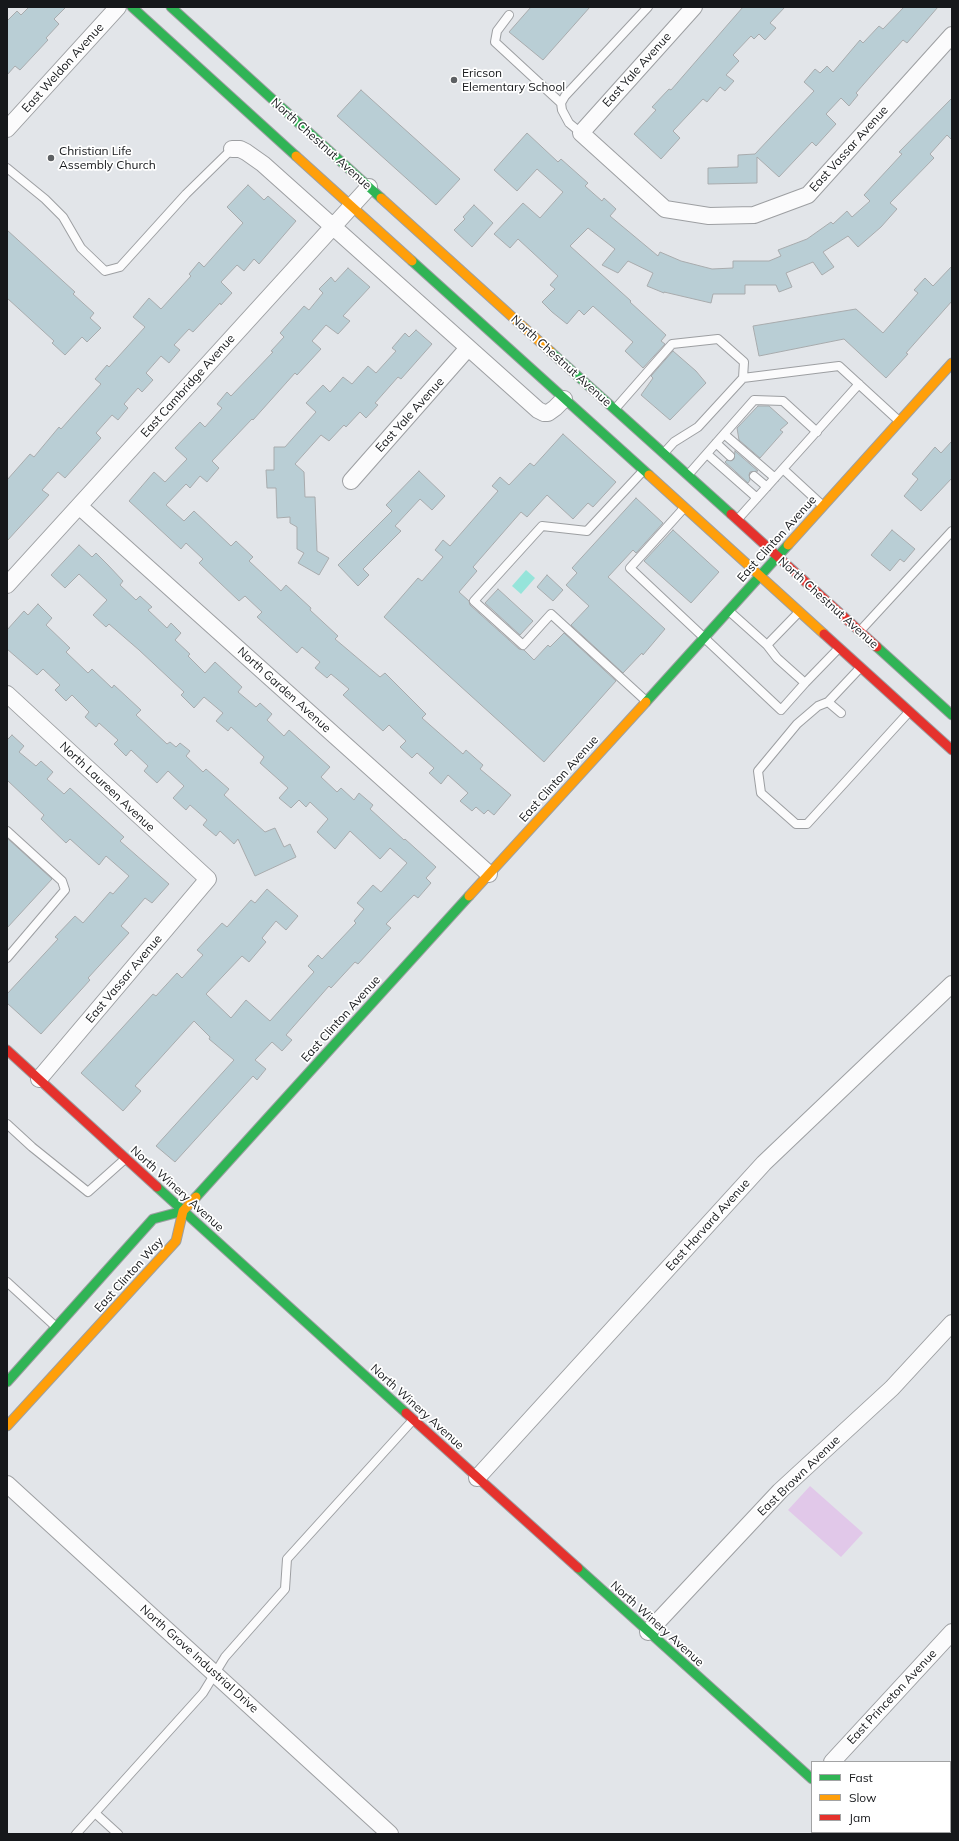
<!DOCTYPE html>
<style>
body{margin:0}
#map{position:relative;width:959px;height:1841px;overflow:hidden;background:#e2e5e9;font-family:Mulish,sans-serif}
canvas{display:block}
.frame{position:absolute;inset:0;border:8px solid #16181b;pointer-events:none}
.legend{position:absolute;left:811px;top:1761px;width:140px;height:72px;box-sizing:border-box;background:#fff;border:1px solid #a2a3a4;margin:0;padding:5px 7px;list-style:none;font-size:12px;color:#16181b}
.legend li{display:flex;align-items:center;gap:8px;height:20px}
.legend b{width:20px;border:1px solid #a2a3a4}
</style>
<div id="map">
<canvas width="959" height="1841"></canvas>
<div class="frame"></div>
<ul class="legend">
<li><b style="height:5px;background:#30b455"></b>Fast</li>
<li><b style="height:5px;background:#ff9f0a"></b>Slow</li>
<li><b style="height:5px;background:#e5322d"></b>Jam</li>
</ul>
</div>
<script>
const context = document.querySelector('canvas').getContext('2d');
context.lineJoin = 'round';
function fill(path, color) { context.fillStyle = color; context.fill(path, 'evenodd'); }
const poly = rows => new Path2D(rows.map(r => 'M' + r).join(''));
function strokePath(path, color, width, dash) { context.strokeStyle = color; context.lineWidth = width; context.lineCap = dash ? 'butt' : 'round'; context.setLineDash(dash || []); context.stroke(path); }
function label(font, color, halo, rows, align = 'center') {
  context.font = font + ' Mulish,sans-serif'; context.lineWidth = 3.5; context.setLineDash([]); context.textBaseline = 'middle'; context.strokeStyle = halo; context.fillStyle = color; for (const [text, x, y, turn = 0] of rows) {
    context.save(); context.translate(x, y); context.rotate((+turn || 0) * Math.PI / 180); context.textAlign = isNaN(turn) ? turn : align; if (halo) context.strokeText(text, 0, 0); context.fillText(text, 0, 0); context.restore();
  }
}
fill(poly([
 [810,1486,863,1533,841,1557,788,1510]
]), '#e1c8e9');
fill(poly([
 [526,570,535,578,521,594,512,586]
]), '#96e4da');
const building = poly([
 [29,7,66,7,54,19,59,24,46,38,48,40,20,70,15,66,7,75,7,21,17,11,21,15,29,7],
 [531,7,590,7,543,60,509,32,531,7],
 [743,7,785,7,770,23,776,28,765,40,759,34,754,39,751,36,733,55,739,61,726,75,734,81,725,91,720,87,707,102,703,99,673,131,680,138,661,159,634,134,656,110,652,107,669,89,671,90,743,7],
 [904,7,938,7,907,43,903,40,877,69,856,93,858,95,849,106,841,98,826,114,836,124,816,146,812,142,779,177,757,157,757,183,708,184,708,168,738,167,738,155,755,154,814,91,804,82,815,69,820,73,827,66,833,72,860,40,863,43,879,26,883,29,904,7],
 [361,90,460,179,436,205,337,116,361,90],
 [952,98,952,140,947,135,930,154,934,158,890,203,897,209,881,227,858,247,848,236,823,252,834,267,822,275,813,262,786,273,792,287,779,292,776,285,745,285,745,294,713,294,711,303,664,292,664,293,647,286,653,273,628,261,618,273,602,265,615,249,588,228,570,246,631,301,630,302,666,335,661,341,665,344,643,368,625,351,633,342,593,306,584,315,579,310,567,324,552,312,542,302,555,289,550,285,558,276,518,239,510,248,494,234,523,203,540,218,563,192,537,169,517,191,494,170,527,133,558,162,561,159,588,183,585,186,602,201,604,198,616,209,610,216,658,256,660,252,681,261,712,269,733,268,733,261,769,261,781,256,778,250,807,239,831,222,833,224,847,211,852,217,870,201,864,195,902,154,899,152,952,98],
 [248,185,264,200,268,196,296,221,259,264,254,259,244,271,237,265,221,282,232,293,221,305,220,303,193,332,189,329,174,345,180,350,169,363,161,356,146,373,153,380,142,392,138,388,124,404,128,408,118,420,112,415,96,433,101,438,65,478,58,472,42,490,49,495,7,541,7,480,30,454,34,457,59,427,61,429,101,384,95,379,107,365,109,367,145,327,133,317,149,298,161,309,191,276,189,274,199,262,204,267,243,223,227,207,248,185],
 [474,205,493,223,472,247,454,230,465,219,463,217,474,205],
 [7,230,75,292,73,294,94,313,90,318,101,328,87,342,82,337,65,355,52,343,54,341,7,298,7,230],
 [952,266,952,301,906,353,908,354,886,378,844,339,759,356,753,326,856,309,883,333,918,293,914,290,925,278,933,286,952,266],
 [348,268,370,287,343,316,350,321,338,334,326,325,312,341,321,349,297,375,295,373,253,420,252,419,212,461,219,468,207,482,200,476,190,488,186,484,166,505,184,521,194,511,231,546,236,541,253,557,249,561,281,591,286,585,311,608,310,610,338,636,335,639,380,677,385,673,426,714,422,718,463,754,466,750,483,765,480,769,511,795,494,815,488,810,484,814,476,807,472,811,460,801,468,793,448,775,441,784,429,773,434,768,417,753,412,758,400,747,406,741,389,725,383,731,343,695,349,689,331,674,327,678,315,668,320,662,302,647,297,653,257,617,262,612,245,596,239,601,199,563,203,559,186,543,181,549,129,501,154,472,165,482,187,459,175,448,200,422,205,427,222,408,217,404,227,392,231,396,273,352,271,351,284,337,280,333,304,306,309,310,323,293,319,289,331,277,335,282,348,268],
 [416,330,432,344,401,379,398,377,375,403,378,405,366,418,360,412,346,427,344,425,329,441,321,435,295,464,304,472,305,497,315,497,317,551,329,558,319,575,298,563,304,553,297,549,297,527,290,523,290,517,277,518,276,488,267,488,266,470,274,470,274,447,285,447,316,412,306,403,323,385,330,392,343,377,352,384,368,366,376,373,396,351,392,348,405,333,409,337,416,330],
 [673,351,696,371,706,383,670,420,641,395,653,378,651,376,673,351],
 [758,406,769,406,788,423,780,430,783,432,760,458,739,440,737,428,758,406],
 [563,434,616,482,593,507,588,503,573,519,547,495,527,517,521,512,473,567,477,571,459,592,469,601,470,605,519,649,524,650,534,660,548,645,550,647,564,633,616,681,544,762,384,617,418,578,422,581,443,557,435,550,443,540,450,546,498,491,492,486,500,477,509,485,530,463,534,466,563,434],
 [952,441,952,478,921,511,904,496,918,479,912,474,935,447,941,453,952,441],
 [735,451,758,471,750,472,749,475,750,480,748,483,725,462,727,460,731,461,734,459,735,451],
 [419,471,445,496,432,510,420,499,395,526,401,531,363,569,369,575,358,586,338,565,392,511,386,505,419,471],
 [636,498,663,523,636,553,633,550,608,577,665,629,643,655,642,653,623,673,571,625,589,606,566,585,577,573,572,568,636,498],
 [673,530,719,572,691,603,644,561,673,530],
 [892,530,915,549,904,562,900,559,890,571,871,555,892,530],
 [79,545,92,557,96,553,108,565,123,581,120,585,136,600,140,596,152,607,148,610,167,628,171,623,181,633,175,640,190,654,188,656,205,673,215,662,242,687,238,692,256,707,260,703,272,714,267,720,284,736,289,730,330,767,321,777,337,792,341,788,354,800,359,793,373,805,370,809,404,840,405,839,436,867,426,878,431,883,418,898,414,895,386,924,391,928,358,964,355,962,331,988,329,986,286,1035,292,1040,282,1051,272,1042,255,1060,266,1069,257,1080,253,1076,175,1162,156,1146,234,1060,209,1039,210,1037,194,1021,135,1086,141,1091,123,1111,81,1073,153,994,156,996,177,973,182,978,203,955,197,950,222,923,227,927,251,900,255,903,267,889,298,916,286,930,276,921,262,938,266,942,249,962,242,956,206,994,231,1018,246,1000,270,1021,314,972,308,966,318,955,322,959,356,923,354,921,364,909,357,903,373,885,381,892,407,863,390,848,380,859,350,831,335,849,317,832,328,819,310,802,306,807,299,800,291,808,279,798,288,788,260,763,264,757,231,727,228,731,216,721,223,713,204,697,194,708,181,695,184,692,139,650,109,624,106,627,93,615,107,600,79,574,65,588,51,575,79,545],
 [547,575,563,590,553,601,537,587,547,575],
 [498,589,533,621,520,635,485,603,498,589],
 [38,604,52,618,46,625,70,648,66,652,88,673,92,669,112,688,114,685,141,710,136,715,167,744,170,742,176,747,180,743,190,751,186,756,203,772,206,769,229,789,224,795,265,832,275,828,284,847,290,844,296,857,255,876,238,839,234,844,220,831,216,836,203,825,207,820,190,805,186,810,173,798,184,786,168,771,157,783,144,771,148,766,131,750,126,756,114,744,118,740,99,723,96,727,85,717,89,712,72,695,66,701,55,690,60,685,43,669,37,675,7,649,7,630,24,611,28,615,38,604],
 [12,735,24,746,19,752,36,766,41,761,53,772,47,779,64,794,70,788,124,837,120,841,169,884,152,903,145,898,121,926,129,933,88,978,90,980,41,1034,7,1003,7,994,58,939,55,937,75,916,83,923,110,892,113,894,129,876,106,856,99,865,70,839,66,843,41,819,44,815,7,780,7,740,12,735],
 [7,838,52,879,7,928,7,838]
]);
fill(building, '#b9ced5');
strokePath(building, '#a8abad', 1);
const lane = poly([
 [509,15,497,31,495,42,561,103,562,110,569,123,581,133],
 [561,103,565,96,648,7],
 [7,168,45,199,63,217,81,248,105,271,120,267,186,194,232,149],
 [615,409,672,344,718,339,744,362,743,378],
 [724,434,775,478],
 [716,443,730,456],
 [664,453,674,442,698,427,743,378,839,366,899,421],
 [707,454,757,498],
 [783,469,822,505],
 [643,471,587,531,542,526,474,601,523,645,551,614,645,700],
 [688,475,754,400,783,401,817,432],
 [754,476,767,487],
 [684,508,630,568,781,710,805,683],
 [738,519,859,384],
 [729,611,767,645,799,612],
 [860,631,952,531],
 [767,645,777,658,805,683,838,649],
 [828,702,818,706,797,724,758,771,761,793,796,824,807,824,909,712],
 [841,713,828,702,860,668],
 [7,831,62,881,65,890,7,958],
 [7,1124,32,1147,88,1192,125,1159],
 [7,1282,55,1326],
 [95,1813,118,1834],
 [76,1834,203,1693,225,1657,285,1589,287,1559,412,1421]
]);
const street = poly([
 [694,7,581,133,665,209,709,216,754,215,808,195,952,35],
 [7,129,118,7],
 [232,149,240,149,246,152,263,164,538,410,544,413,548,413,555,408,564,399],
 [351,481,468,348],
 [79,506,489,874],
 [7,585,369,187],
 [7,694,208,879,39,1079],
 [477,1478,764,1163,952,984],
 [7,1484,390,1834],
 [648,1632,780,1491,892,1388,952,1323],
 [832,1762,952,1632]
]);
const fast = poly([
 [132,7,296,156],
 [171,7,381,198],
 [412,261,649,475],
 [551,352,731,514],
 [877,647,952,715],
 [646,702,788,545],
 [157,1187,406,1413],
 [196,1197,469,896],
 [7,1382,153,1219,183,1211],
 [578,1568,812,1779],
 [870,1832,872,1834]
]);
const slow = poly([
 [296,156,412,261],
 [381,198,551,352],
 [649,475,824,634],
 [788,545,952,363],
 [469,896,646,702],
 [7,1426,176,1241,183,1211,196,1197]
]);
const jam = poly([
 [731,514,877,647],
 [824,634,952,750],
 [7,1050,157,1187],
 [406,1413,578,1568]
]);
strokePath(lane, '#9d9fa2', 10);
strokePath(street, '#9d9fa2', 18);
strokePath(fast, '#9d9fa2', 11);
strokePath(slow, '#9d9fa2', 11);
strokePath(jam, '#9d9fa2', 11);
strokePath(lane, '#fbfbfc', 8);
strokePath(street, '#fbfbfc', 16);
strokePath(fast, '#30b455', 9);
strokePath(slow, '#ff9f0a', 9);
strokePath(jam, '#e5322d', 9);
for (const [x, y, r, color] of [
 [454,80,4,"#5d6063"],
 [51,158,4,"#5d6063"]
]) { const dot = new Path2D(); dot.arc(x, y, r, 0, 2 * Math.PI); context.fillStyle = color; context.fill(dot); strokePath(dot, '#fff', 1.5); }
label('12px', '#16181b', '#fff', [
 ["East Weldon Avenue",63,68,-48],
 ["East Yale Avenue",637,70,-48],
 ["North Chestnut Avenue",321,144,42],
 ["East Vassar Avenue",849,149,-48],
 ["North Chestnut Avenue",561,361,42],
 ["East Cambridge Avenue",188,386,-48],
 ["East Yale Avenue",410,415,-48],
 ["East Clinton Avenue",777,539,-48],
 ["North Chestnut Avenue",828,603,42],
 ["North Garden Avenue",284,690,42],
 ["East Clinton Avenue",559,779,-48],
 ["North Laureen Avenue",107,787,43],
 ["East Vassar Avenue",124,979,-50],
 ["East Clinton Avenue",341,1019,-48],
 ["North Winery Avenue",177,1189,42],
 ["East Harvard Avenue",708,1225,-48],
 ["East Clinton Way",129,1275,-48],
 ["North Winery Avenue",417,1407,42],
 ["East Brown Avenue",799,1476,-44],
 ["North Winery Avenue",657,1624,42],
 ["North Grove Industrial Drive",199,1659,42],
 ["East Princeton Avenue",892,1697,-47]
]);
label('12px', '#16181b', '#fff', [
 ["Ericson",462,73],
 ["Elementary School",462,87],
 ["Christian Life",59,151],
 ["Assembly Church",59,165]
], 'left');
</script>
